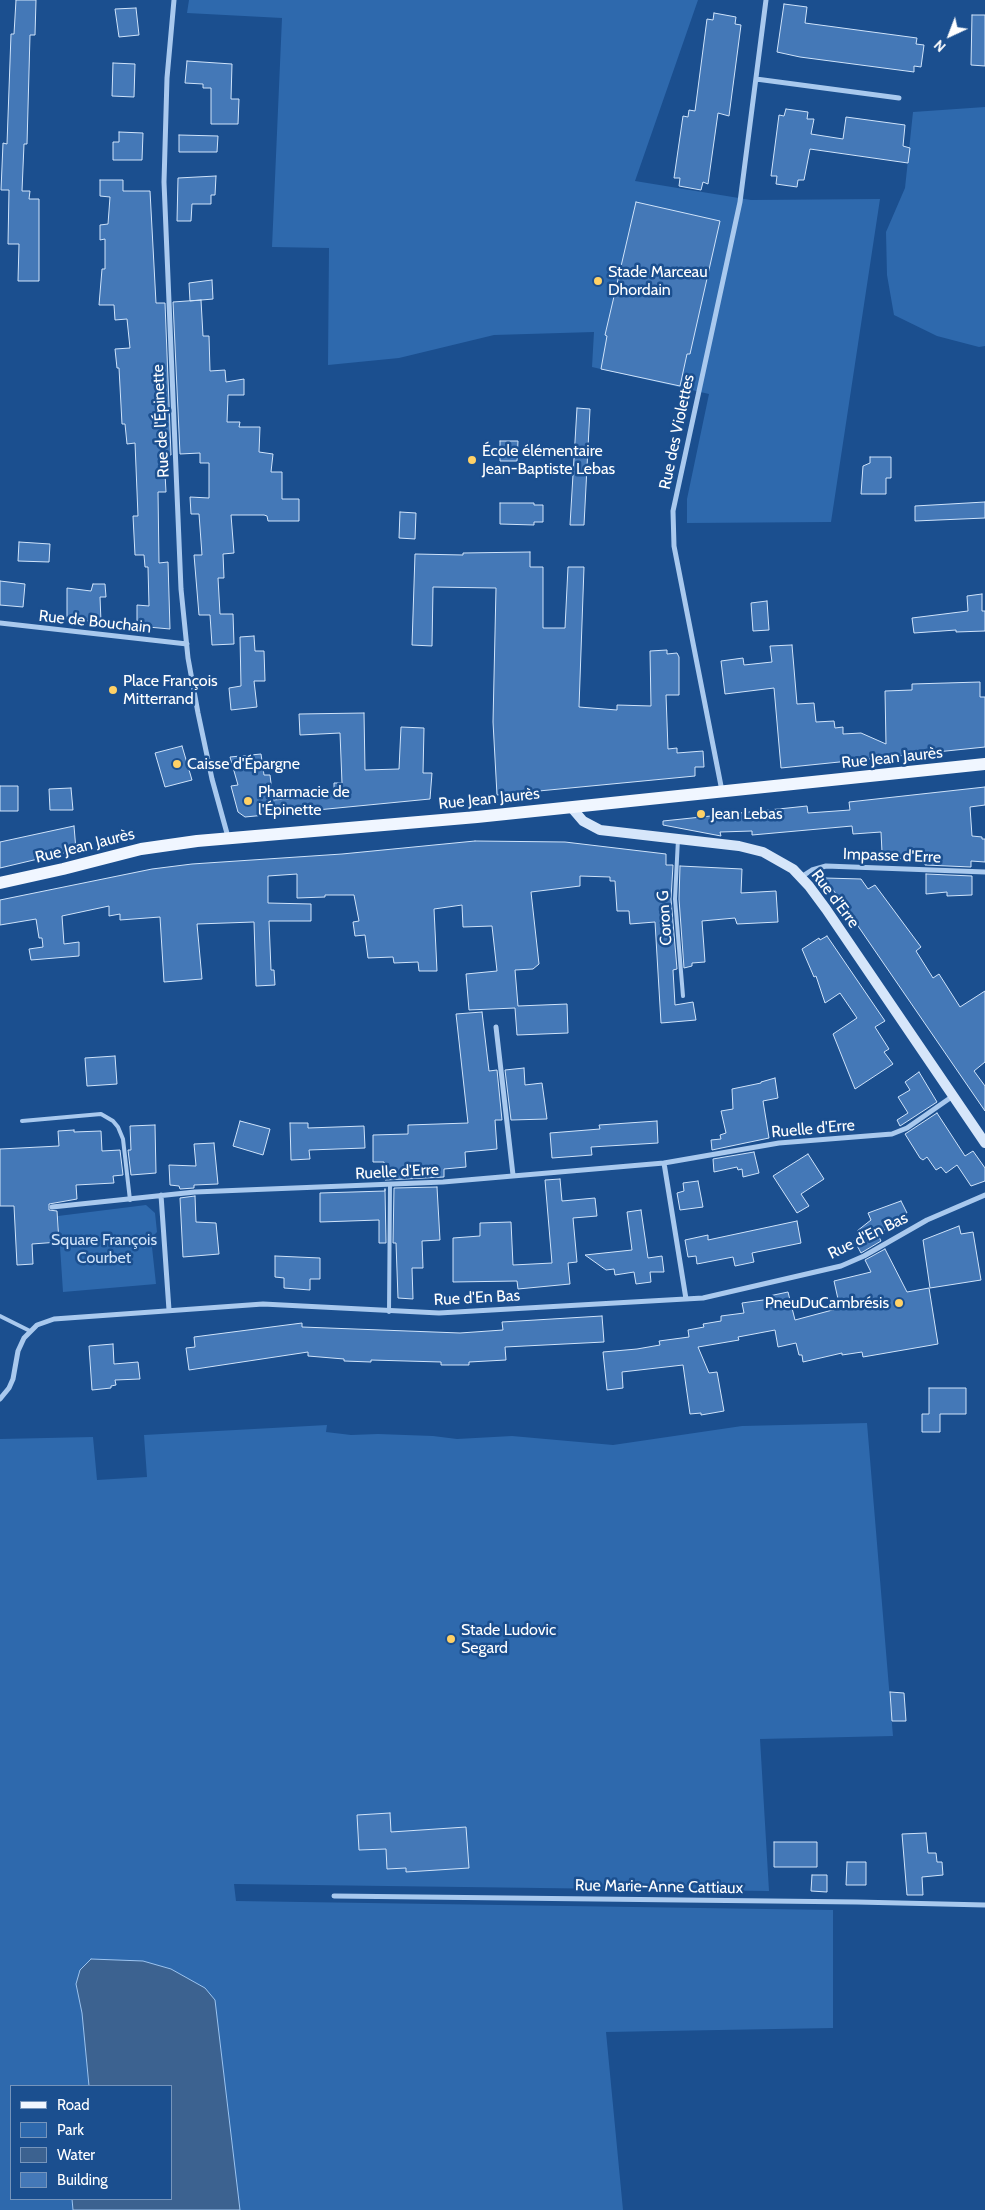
<!DOCTYPE html>
<meta charset="utf-8">
<style>
body{margin:0}
#map{position:relative;width:985px;height:2210px;overflow:hidden;background:#1b4f8f;font-family:Cabin,sans-serif}
canvas{display:block}
.legend{position:absolute;left:10px;top:2085px;width:162px;height:115px;box-sizing:border-box;background:#1b4f8f;border:1px solid #7695bc;margin:0;padding:6px 9px;list-style:none;font-size:15px;color:#fff}
.legend li{display:flex;align-items:center;gap:10px;height:25px}
.legend b{width:25px;border:1px solid #7695bc}
.north{position:absolute;left:925px;top:10px;width:50px;height:50px;-webkit-text-stroke:4px #1b4f8f;paint-order:stroke;rotate:223deg;font-size:14px;font-weight:700;line-height:20px;text-align:center;color:#fff}
.north::after{content:'';display:block;margin:auto;width:18px;height:22px;background:#fff;clip-path:polygon(50% 0,100% 100%,50% 72%,0 100%)}
</style>
<div id="map">
<canvas width="985" height="2210"></canvas>
<ul class="legend">
<li><b style="height:6px;background:#f0f6ff"></b>Road</li>
<li><b style="height:14px;background:#2e69ad"></b>Park</li>
<li><b style="height:14px;background:#3c6290"></b>Water</li>
<li><b style="height:14px;background:#4478b7"></b>Building</li>
</ul>
<div class="north">N</div>
</div>
<script>
const context = document.querySelector('canvas').getContext('2d');
context.lineJoin = 'round';
function fill(path, color) { context.fillStyle = color; context.fill(path, 'evenodd'); }
const poly = rows => new Path2D(rows.map(r => 'M' + r).join(''));
function strokePath(path, color, width, dash) { context.strokeStyle = color; context.lineWidth = width; context.lineCap = dash ? 'butt' : 'round'; context.setLineDash(dash || []); context.stroke(path); }
function label(font, color, halo, rows, align = 'center') {
  context.font = font + ' Cabin,sans-serif'; context.lineWidth = 5; context.setLineDash([]); context.textBaseline = 'middle'; context.strokeStyle = halo; context.fillStyle = color; for (const [text, x, y, turn = 0] of rows) {
    context.save(); context.translate(x, y); context.rotate((+turn || 0) * Math.PI / 180); context.textAlign = isNaN(turn) ? turn : align; if (halo) context.strokeText(text, 0, 0); context.fillText(text, 0, 0); context.restore();
  }
}
fill(poly([
 [189,0,698,0,635,181,751,200,880,199,831,522,687,523,687,499,709,394,592,367,594,332,494,335,399,358,328,365,329,248,272,247,282,18,187,13],
 [985,107,985,346,979,347,937,336,894,315,887,275,886,232,905,188,913,112],
 [146,1205,155,1213,157,1232,151,1238,156,1284,63,1292,58,1216],
 [867,1423,893,1736,760,1739,769,1891,234,1884,236,1901,833,1910,833,2028,606,2032,623,2210,240,2210,215,2000,205,1988,171,1969,143,1961,76,1984,82,2013,89,2086,11,2086,11,2199,72,2199,73,2210,0,2210,0,1439,93,1437,97,1480,147,1477,144,1435,327,1425,326,1432,351,1435,378,1434,433,1436,457,1439,512,1436,613,1445,742,1426]
]), '#2e69ad');
const water = poly([
 [91,1959,143,1961,171,1969,205,1988,215,2000,240,2210,73,2210,72,2199,171,2199,171,2086,89,2086,82,2013,76,1984,80,1970,91,1959]
]);
fill(water, '#3c6290');
strokePath(water, '#9cc4f0', 1);
const building = poly([
 [16,0,36,0,35,35,30,35,27,144,24,144,22,191,30,191,29,199,39,199,39,281,18,281,19,244,8,244,9,190,1,190,3,143,7,144,11,34,14,34,16,0],
 [784,4,807,7,805,23,917,38,916,44,924,45,921,67,914,66,914,72,800,57,777,52,784,4],
 [136,8,139,35,119,37,115,9,136,8],
 [714,13,736,17,735,24,741,25,729,116,718,113,708,184,703,182,701,190,679,186,680,178,674,178,683,116,688,117,689,110,695,111,707,19,713,20,714,13],
 [972,15,985,15,985,66,971,65,972,15],
 [187,61,232,64,231,99,239,99,238,124,211,124,211,88,203,88,203,84,185,83,187,61],
 [113,63,135,64,134,97,112,96,113,63],
 [786,109,808,112,807,119,814,119,811,134,843,139,846,117,905,125,903,146,910,148,908,163,810,149,804,180,798,180,797,187,776,184,777,176,771,176,779,115,784,116,786,109],
 [119,132,143,133,142,160,113,160,113,142,119,142,119,132],
 [179,135,218,136,217,152,179,152,179,135],
 [216,176,215,195,211,195,211,204,192,204,191,221,177,221,178,178,216,176],
 [100,180,123,180,123,191,150,191,156,303,165,303,171,455,164,455,166,492,158,492,159,563,168,562,170,629,137,626,137,605,149,606,148,567,145,567,144,555,135,555,133,516,138,516,135,443,127,444,125,424,122,424,119,368,117,368,115,349,130,348,127,319,115,320,114,305,99,305,102,269,105,269,105,239,100,240,100,225,108,224,110,197,100,196,100,180],
 [636,202,720,221,690,354,687,354,680,386,601,369,607,336,605,335,636,202],
 [212,280,213,299,190,301,189,283,212,280],
 [201,300,203,336,209,336,210,371,225,370,226,382,244,379,244,395,228,395,227,422,240,422,239,427,260,427,259,452,273,454,271,472,282,472,282,499,299,499,299,521,268,521,267,516,264,515,231,515,234,553,223,554,224,578,218,578,220,614,233,614,234,644,212,645,210,615,199,615,194,555,202,555,199,514,191,514,190,497,209,498,209,463,200,463,200,453,180,454,173,302,201,300],
 [577,408,590,409,584,525,570,525,577,408],
 [500,441,518,441,517,461,500,461,500,441],
 [870,457,891,457,891,478,886,478,886,494,861,494,863,466,870,463,870,457],
 [985,502,985,518,915,521,915,506,985,502],
 [500,503,534,503,534,505,543,505,543,522,534,522,534,525,500,524,500,503],
 [400,512,416,513,415,539,399,538,400,512],
 [19,542,50,544,49,562,18,561,19,542],
 [530,552,530,567,543,567,543,628,565,628,568,567,584,567,579,707,617,710,617,705,651,706,650,651,667,650,667,654,677,653,679,657,679,695,666,695,668,749,677,748,677,753,703,751,704,767,695,767,695,776,497,795,493,722,496,588,433,587,432,646,412,645,415,554,463,555,463,553,530,552],
 [0,581,25,584,23,607,0,605,0,581],
 [93,584,105,584,106,597,100,597,101,622,67,619,67,588,91,591,93,584],
 [982,594,982,611,985,611,985,631,956,632,956,630,914,633,912,618,968,611,967,596,982,594],
 [767,601,769,630,753,631,751,603,767,601],
 [254,636,255,651,264,651,265,681,254,681,257,707,231,710,229,688,241,686,240,637,254,636],
 [792,645,797,704,814,703,816,722,834,721,835,728,843,727,843,734,861,733,886,744,885,691,912,690,912,684,980,682,980,697,985,697,985,747,781,768,774,688,725,694,721,661,743,658,744,665,772,662,770,646,792,645],
 [364,713,365,770,399,769,401,727,424,728,423,773,432,773,430,799,245,817,238,812,231,786,238,785,230,757,261,754,264,775,270,775,273,800,314,797,313,794,334,792,334,783,342,783,340,733,300,735,299,714,364,713],
 [182,746,192,780,165,787,155,753,182,746],
 [0,786,18,786,18,811,0,811,0,786],
 [985,787,985,805,970,807,972,836,982,837,982,839,985,839,985,862,971,861,971,867,925,865,925,860,889,858,889,852,882,852,881,832,853,834,852,826,752,835,752,831,720,832,721,836,663,825,663,821,807,806,808,813,850,810,849,802,985,787],
 [71,788,73,810,50,810,49,789,71,788],
 [74,826,76,850,0,868,0,842,74,826],
 [475,841,565,842,666,854,666,865,673,865,671,899,677,969,673,970,675,1005,693,1002,696,1020,661,1023,655,922,630,924,629,911,617,911,615,881,610,881,610,877,580,876,580,886,531,892,539,964,533,969,515,970,518,1006,567,1004,568,1033,517,1035,515,1008,469,1010,466,974,497,971,492,926,463,927,462,905,434,909,437,971,419,971,418,962,394,963,393,957,368,958,365,935,355,936,353,922,359,921,354,895,325,895,325,897,297,898,297,874,268,876,268,903,311,904,311,921,269,921,271,970,274,970,275,985,256,986,254,922,197,924,202,979,164,982,160,917,120,920,120,914,109,916,109,906,62,916,64,944,79,942,79,956,31,960,29,949,43,947,42,938,39,938,36,919,0,925,0,900,152,869,192,864,342,854,475,841],
 [680,866,742,869,741,893,776,891,778,922,737,924,735,918,702,921,705,962,692,963,692,966,684,968,679,899,680,866],
 [926,874,972,876,972,895,947,896,947,892,926,894,926,874],
 [825,878,861,879,868,889,875,885,921,947,916,951,933,978,939,974,960,1007,985,991,985,1062,974,1071,985,1086,985,1111,825,878],
 [827,936,885,1021,875,1027,889,1049,884,1052,893,1064,855,1089,833,1034,857,1018,840,993,825,1003,816,976,814,977,802,949,819,938,820,940,827,936],
 [482,1012,489,1071,497,1070,502,1120,495,1120,497,1149,465,1152,466,1167,444,1169,444,1177,385,1180,384,1162,373,1162,373,1135,408,1134,408,1125,468,1123,456,1014,482,1012],
 [115,1056,117,1084,87,1086,85,1058,115,1056],
 [524,1068,525,1085,542,1083,547,1119,511,1120,505,1070,524,1068],
 [919,1072,937,1102,900,1126,897,1120,908,1113,898,1097,910,1090,905,1082,919,1072],
 [775,1078,778,1098,763,1101,769,1138,712,1150,711,1140,721,1139,720,1135,726,1133,721,1111,733,1109,732,1089,761,1083,761,1082,775,1078],
 [937,1113,965,1156,973,1151,985,1168,985,1181,971,1186,957,1165,946,1173,941,1167,936,1170,927,1157,923,1160,920,1158,905,1134,937,1113],
 [240,1121,270,1129,263,1155,233,1146,240,1121],
 [657,1121,658,1143,591,1147,592,1155,552,1158,550,1133,600,1129,599,1125,657,1121],
 [290,1123,308,1123,308,1128,364,1126,365,1148,309,1150,310,1159,291,1160,290,1123],
 [155,1125,156,1173,131,1175,128,1150,131,1150,130,1126,155,1125],
 [74,1130,74,1132,101,1131,102,1151,120,1150,123,1175,113,1176,114,1183,76,1185,77,1199,49,1204,49,1210,57,1211,59,1242,32,1244,33,1264,17,1265,14,1206,0,1206,0,1149,59,1146,58,1131,74,1130],
 [214,1143,218,1184,194,1185,194,1188,180,1189,179,1186,170,1185,169,1165,196,1166,194,1144,214,1143],
 [754,1152,759,1173,743,1177,742,1169,738,1170,737,1167,714,1172,713,1159,754,1152],
 [808,1154,824,1179,801,1194,809,1206,797,1213,773,1176,808,1154],
 [560,1179,562,1201,595,1198,597,1216,573,1218,577,1262,568,1263,570,1284,518,1289,517,1281,453,1282,453,1238,480,1236,480,1223,511,1222,513,1265,552,1263,545,1180,560,1179],
 [698,1181,703,1207,680,1210,677,1193,684,1191,683,1183,698,1181],
 [437,1187,440,1240,422,1241,423,1268,412,1268,413,1299,398,1298,396,1243,393,1243,394,1188,437,1187],
 [385,1189,386,1243,379,1243,379,1220,320,1222,320,1193,385,1191,385,1189],
 [195,1196,196,1222,216,1223,219,1254,183,1257,180,1198,195,1196],
 [901,1201,907,1213,878,1235,881,1241,861,1253,854,1240,861,1237,857,1231,871,1220,868,1213,901,1201],
 [641,1210,648,1258,662,1256,664,1272,650,1272,651,1282,636,1284,634,1272,615,1275,614,1269,606,1270,585,1255,632,1250,627,1212,641,1210],
 [797,1221,801,1243,752,1253,754,1262,735,1266,733,1257,697,1264,696,1256,688,1257,685,1240,708,1235,708,1240,797,1221],
 [959,1226,961,1234,973,1232,981,1280,930,1288,923,1240,959,1226],
 [885,1249,907,1292,929,1288,938,1344,863,1357,862,1352,842,1355,842,1353,803,1362,802,1355,799,1355,796,1343,778,1347,775,1330,738,1337,739,1340,698,1347,709,1373,717,1372,724,1411,701,1415,701,1413,690,1414,683,1365,622,1372,623,1388,607,1390,603,1352,637,1349,660,1345,659,1341,689,1337,688,1330,704,1327,703,1324,721,1321,721,1316,744,1313,742,1303,770,1299,769,1296,788,1292,795,1320,840,1308,834,1281,871,1272,865,1260,885,1249],
 [275,1256,320,1258,320,1279,310,1279,310,1290,284,1288,284,1278,275,1277,275,1256],
 [602,1316,604,1342,505,1347,506,1360,469,1362,469,1365,441,1365,441,1362,371,1360,371,1362,344,1361,344,1359,308,1356,308,1352,189,1370,186,1348,195,1347,194,1337,302,1323,302,1327,460,1333,503,1330,502,1322,602,1316],
 [113,1344,114,1364,138,1362,140,1379,115,1380,116,1385,111,1386,111,1388,92,1390,89,1346,113,1344],
 [929,1388,966,1388,966,1414,940,1414,940,1432,922,1432,922,1414,929,1414,929,1388],
 [890,1692,904,1693,906,1721,892,1721,890,1692],
 [390,1813,391,1832,466,1827,469,1868,406,1872,406,1868,387,1869,386,1849,359,1850,357,1815,390,1813],
 [926,1833,928,1853,936,1853,937,1862,942,1862,943,1875,922,1877,923,1895,907,1895,902,1834,926,1833],
 [774,1842,817,1842,817,1867,774,1867,774,1842],
 [847,1862,866,1862,866,1885,846,1885,847,1862],
 [812,1875,827,1875,827,1892,811,1891,812,1875]
]);
fill(building, '#4478b7');
strokePath(building, '#cfe3fa', 1);
strokePath(poly([
 [678,839,675,899,683,996],
 [22,1121,101,1114,113,1121,118,1127,123,1139,130,1200],
 [389,1312,390,1185],
 [0,1316,30,1331]
]), '#a9c9ee', 4);
strokePath(poly([
 [174,0,167,78,164,182,181,589,188,658,198,713,212,779,228,837],
 [756,79,899,98],
 [0,623,187,644],
 [722,791,674,546,673,511,740,202,766,0],
 [801,877,812,870,826,866,985,872],
 [496,1027,513,1175],
 [664,1163,779,1143,892,1134,907,1128,953,1096],
 [161,1195,169,1310],
 [52,1207,195,1192,443,1182,664,1163,686,1299],
 [0,1399,9,1388,13,1379,18,1351,24,1338,37,1325,54,1319,263,1304,439,1313,703,1298,841,1266,864,1256,927,1220,985,1195],
 [334,1896,857,1902,985,1905]
]), '#a9c9ee', 5);
strokePath(poly([
 [571,807,583,821,600,830,739,846,763,852,793,869,809,886,826,909,985,1143]
]), '#d6e6fa', 10);
strokePath(poly([
 [0,883,63,869,141,849,197,841,477,817,985,764]
]), '#f0f6ff', 12);
for (const [x, y, r, color] of [
 [598,281,5,"#ffd166"],
 [472,460,5,"#ffd166"],
 [113,690,5,"#ffd166"],
 [177,764,5,"#ffd166"],
 [248,801,5,"#ffd166"],
 [701,814,5,"#ffd166"],
 [899,1303,5,"#ffd166"],
 [451,1639,5,"#ffd166"]
]) { const dot = new Path2D(); dot.arc(x, y, r, 0, 2 * Math.PI); context.fillStyle = color; context.fill(dot); strokePath(dot, '#1b4f8f', 2); }
label('16px', '#fff', '#1b4f8f', [
 ["Stade Marceau",608,272],
 ["Dhordain",608,290],
 ["École élémentaire",482,451],
 ["Jean-Baptiste Lebas",482,469],
 ["Place François",123,681],
 ["Mitterrand",123,699],
 ["Caisse d'Épargne",187,764],
 ["Pharmacie de",258,792],
 ["l'Épinette",258,810],
 ["Jean Lebas",711,814],
 ["PneuDuCambrésis",889,1303,"right"],
 ["Stade Ludovic",461,1630],
 ["Segard",461,1648]
], 'left');
label('16px', '#fff', '#1b4f8f', [
 ["Rue de l'Épinette",161,421,-93],
 ["Rue des Violettes",677,432,-78],
 ["Rue de Bouchain",95,622,6],
 ["Rue Jean Jaurès",892,758,-6],
 ["Rue Jean Jaurès",489,799,-6],
 ["Rue Jean Jaurès",85,846,-14],
 ["Impasse d'Erre",892,856,2],
 ["Rue d'Erre",835,899,53],
 ["Coron G",665,918,-94],
 ["Ruelle d'Erre",813,1129,-5],
 ["Ruelle d'Erre",397,1172,-3],
 ["Rue d'En Bas",868,1236,-26],
 ["Rue d'En Bas",477,1298,-3],
 ["Rue Marie-Anne Cattiaux",659,1887,1]
]);
label('16px', '#cfe3fa', '#1b4f8f', [
 ["Square François",104,1240],
 ["Courbet",104,1258]
]);
</script>
